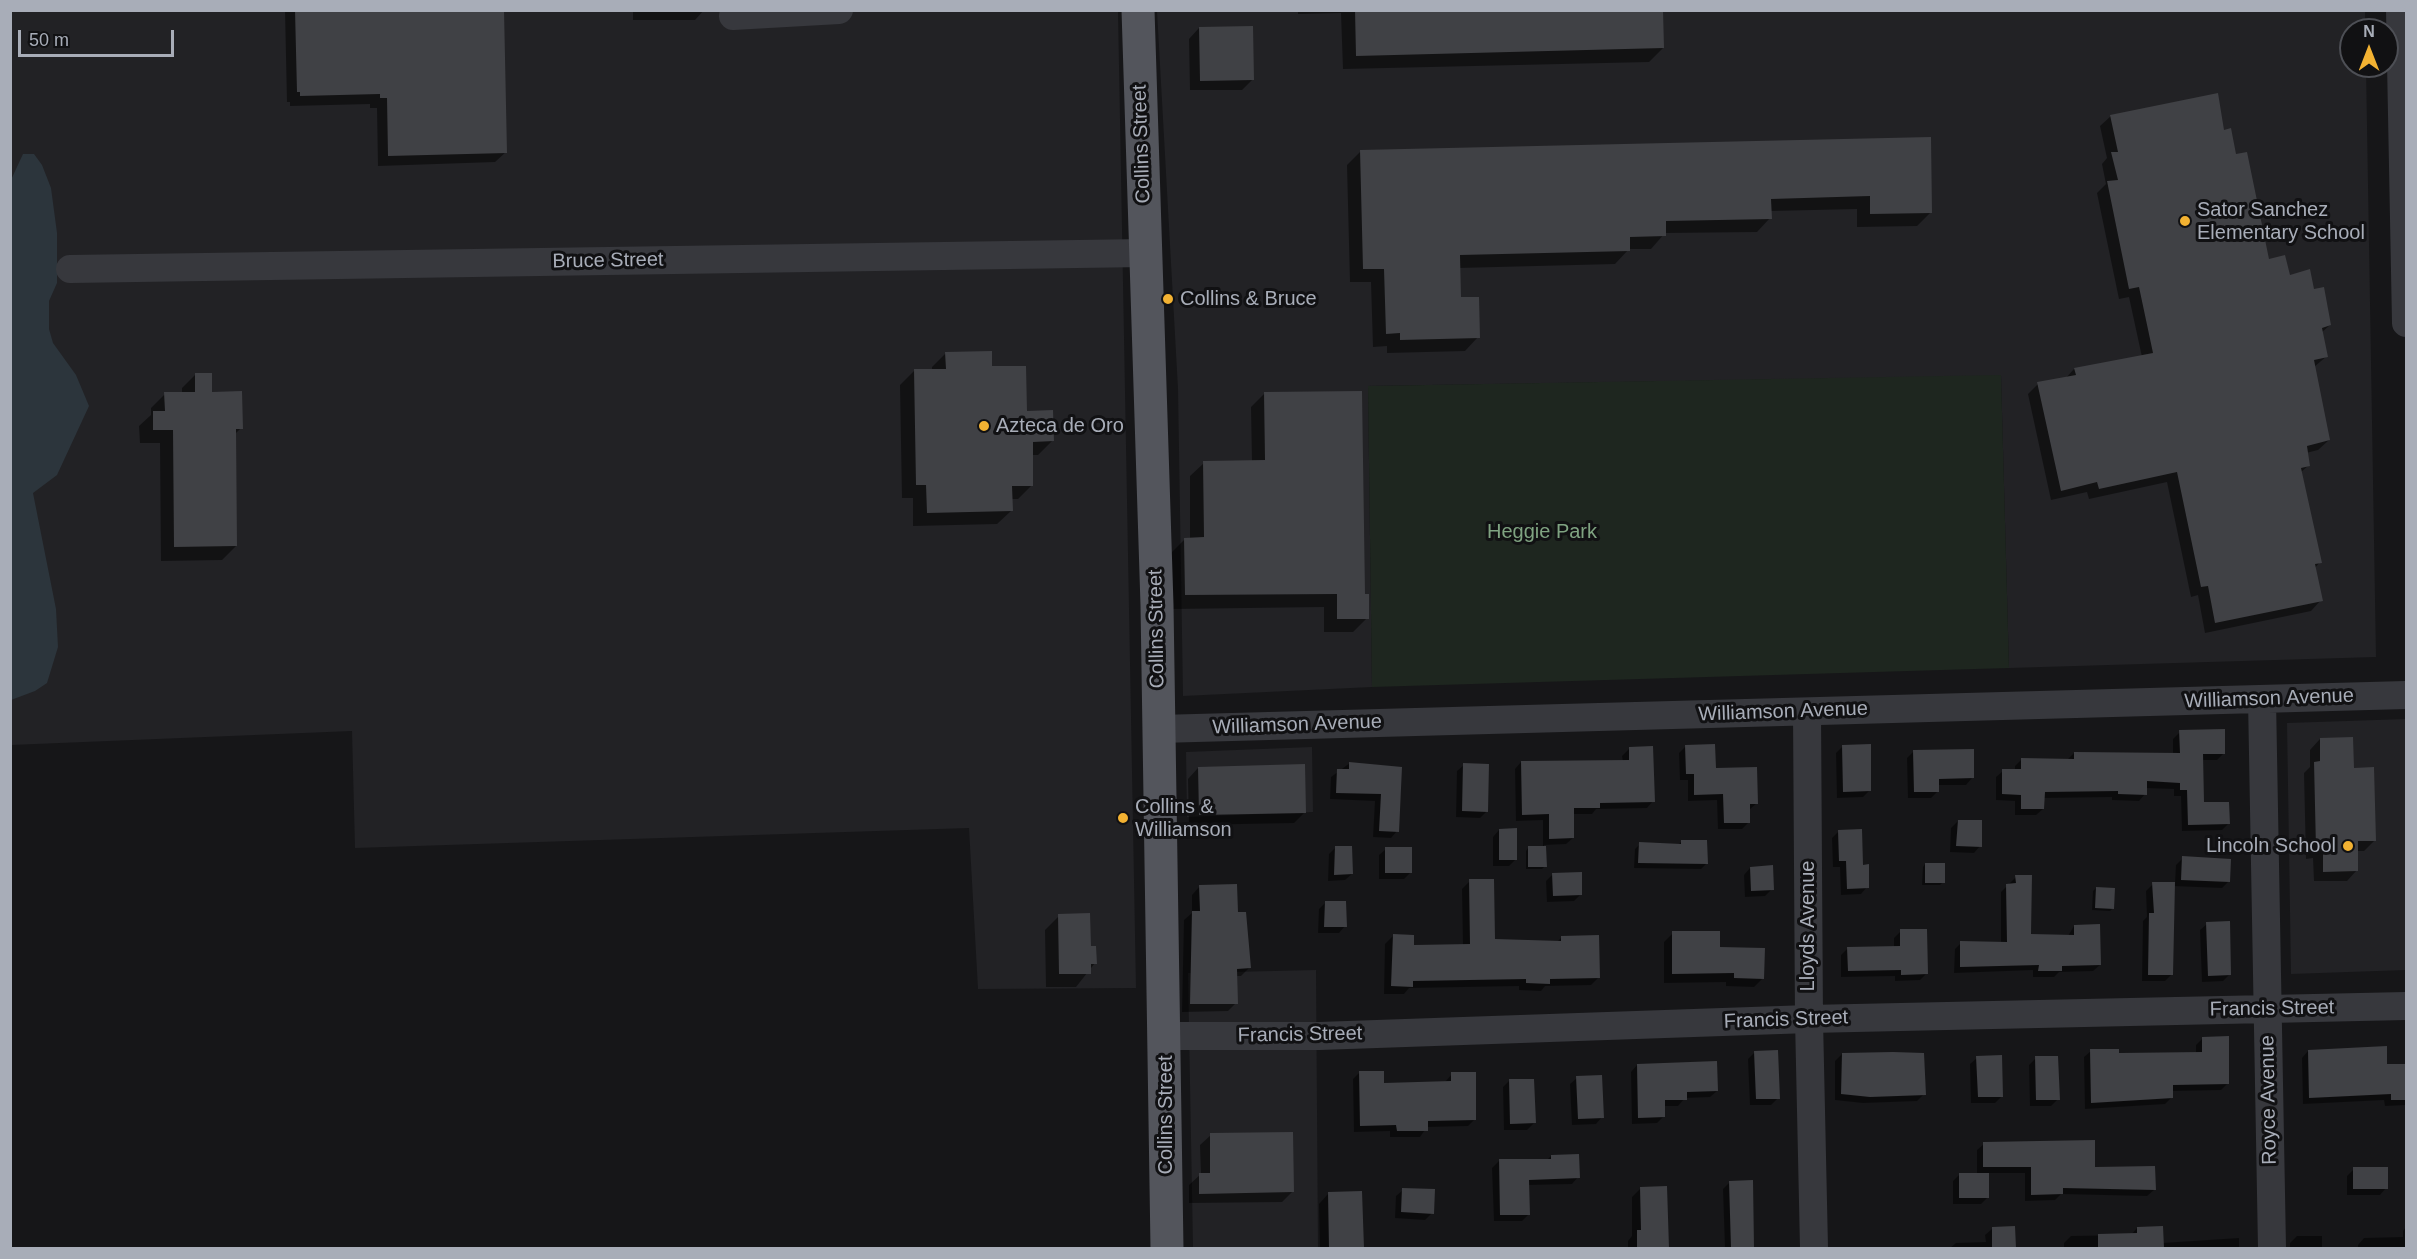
<!DOCTYPE html>
<style>
body{margin:0}
#map{position:relative;width:2417px;height:1259px;overflow:hidden;background:#161618;font-family:Helvetica,sans-serif}
canvas{display:block}
.frame{position:absolute;inset:0;border:12px solid #a8adb8;pointer-events:none}
.north{position:absolute;left:2339px;top:18px;width:60px;height:60px;box-sizing:border-box;background:#111113;border:2px solid #4d4f55;border-radius:50%;rotate:0deg;font-size:16px;font-weight:700;line-height:24px;text-align:center;color:#a8adb8}
.north::after{content:'';display:block;margin:auto;width:21px;height:27px;background:#f3b232;clip-path:polygon(50% 0,100% 100%,50% 72%,0 100%)}
.scale{position:absolute;left:18px;top:30px;width:156px;height:27px;box-sizing:border-box;border:3px solid #a8adb8;border-top:0;padding-left:8px;font-size:18px;line-height:21px;white-space:nowrap;color:#a8adb8;-webkit-text-stroke:4px #111113;paint-order:stroke}
</style>
<div id="map">
<canvas width="2417" height="1259"></canvas>
<div class="frame"></div>
<div class="north">N</div>
<div class="scale">50 m</div>
</div>
<script>
const context = document.querySelector('canvas').getContext('2d');
context.lineJoin = 'round';
function fill(path, color) { context.fillStyle = color; context.fill(path, 'evenodd'); }
const poly = rows => new Path2D(rows.map(r => 'M' + r).join(''));
function strokePath(path, color, width, dash) { context.strokeStyle = color; context.lineWidth = width; context.lineCap = dash ? 'butt' : 'round'; context.setLineDash(dash || []); context.stroke(path); }
function label(font, color, halo, rows, align = 'center') {
  context.font = font + ' Helvetica,sans-serif'; context.lineWidth = 6; context.setLineDash([]); context.textBaseline = 'middle'; context.strokeStyle = halo; context.fillStyle = color; for (const [text, x, y, turn = 0] of rows) {
    context.save(); context.translate(x, y); context.rotate((+turn || 0) * Math.PI / 180); context.textAlign = isNaN(turn) ? turn : align; if (halo) context.strokeText(text, 0, 0); context.fillText(text, 0, 0); context.restore();
  }
}
fill(poly([
 [10,11,1118,11,1136,988,978,989,969,828,355,848,352,731,11,745],
 [1157,11,2365,11,2365,30,2351,30,2351,66,2366,66,2376,657,2009,668,2001,376,1368,386,1372,687,1183,696,1178,389],
 [2406,719,2406,970,2291,974,2287,723],
 [1312,747,1313,812,1187,817,1186,752],
 [1316,970,1318,1248,1193,1248,1188,973]
]), '#222225');
fill(poly([
 [2001,375,2009,668,1372,687,1368,386]
]), '#1e261f');
fill(poly([
 [23,154,34,154,42,165,51,188,57,233,57,283,49,301,49,329,53,343,76,375,89,406,57,475,33,493,56,609,58,647,47,683,35,691,11,700,10,182]
]), '#2c353c');
fill(poly([
 [285,10,502,10,506,152,495,162,378,166,377,108,370,108,370,104,290,106,290,102,287,102],
 [633,10,704,10,695,20,633,20],
 [1298,10,1662,10,1663,48,1649,62,1343,69,1341,13,1298,14],
 [1199,28,1253,79,1242,90,1190,90,1189,39],
 [2111,116,2223,132,2235,156,2268,261,2313,291,2330,325,2321,333,2327,356,2314,367,2329,440,2318,450,2306,453,2309,465,2300,473,2320,562,2314,569,2321,600,2311,611,2205,633,2198,595,2191,597,2167,482,2089,499,2087,492,2051,500,2028,394,2038,384,2065,379,2074,369,2142,357,2129,297,2119,299,2097,193,2106,184,2102,164,2107,158,2100,126],
 [1929,139,1931,212,1917,226,1857,227,1857,209,1770,211,1770,218,1757,232,1665,233,1651,249,1629,249,1615,264,1458,268,1459,299,1478,337,1465,351,1387,353,1387,346,1373,347,1371,282,1350,282,1347,165,1361,151],
 [946,353,991,368,1025,413,1052,441,1038,455,1031,455,1032,485,1018,499,1011,499,1011,511,997,524,913,526,913,498,902,498,900,385,914,371,932,370,932,367],
 [196,374,241,428,234,435,236,546,222,560,161,561,160,443,140,443,139,426,151,415,151,408,165,394,182,394,182,388],
 [1265,393,1363,595,1367,618,1353,632,1324,632,1324,607,1172,609,1171,553,1185,539,1190,539,1190,476,1204,463,1252,462,1251,407],
 [2180,732,2224,753,2217,760,2202,760,2203,804,2228,824,2222,830,2182,831,2181,796,2174,796,2174,789,2145,788,2145,794,2139,801,2112,800,2112,797,2043,798,2043,809,2036,815,2015,815,2015,801,1996,800,1996,777,2003,771,2015,771,2015,766,2021,760,2067,760,2074,753,2173,755,2173,739],
 [2320,739,2353,769,2375,840,2364,851,2356,851,2357,870,2347,881,2314,881,2313,858,2306,859,2304,773,2310,767,2310,750],
 [1843,746,1870,790,1863,797,1837,798,1836,753],
 [1685,747,1757,803,1749,810,1749,822,1742,829,1718,829,1717,800,1688,801,1688,780,1680,780,1679,753],
 [1629,749,1653,801,1647,808,1596,809,1592,814,1572,814,1573,838,1566,844,1544,845,1545,866,1542,869,1526,869,1526,851,1528,848,1543,848,1543,820,1516,821,1515,769,1521,762,1623,762,1622,756],
 [1914,751,1972,778,1966,785,1937,785,1938,791,1931,798,1908,798,1907,758],
 [1350,763,1400,769,1397,831,1391,838,1373,837,1375,801,1330,799,1331,777],
 [1464,765,1487,811,1480,818,1456,817,1457,771],
 [1198,768,1304,813,1294,823,1189,825,1188,779],
 [1958,821,1980,846,1974,853,1950,852,1951,828],
 [1499,830,1516,859,1509,866,1493,866,1493,837],
 [1839,831,1867,887,1861,894,1841,895,1840,867,1833,867,1832,838],
 [1681,842,1706,864,1701,869,1634,868,1635,849,1640,844,1678,845],
 [1335,848,1352,874,1345,880,1328,881,1329,854],
 [1386,849,1411,872,1404,879,1379,879,1379,855],
 [2183,858,2228,882,2222,888,2173,886,2171,975,2165,981,2142,981,2143,921,2147,917,2146,891,2153,884,2175,883,2176,865],
 [1925,864,1943,882,1940,885,1922,885,1923,867],
 [1750,868,1772,889,1765,896,1745,897,1744,875],
 [1553,874,1581,894,1574,901,1547,902,1546,881],
 [2016,877,2029,936,2068,936,2074,926,2100,965,2093,971,2059,972,2054,977,2033,977,2033,970,1954,973,1955,949,1961,943,2001,943,2001,892],
 [1470,881,1493,941,1557,942,1561,938,1599,977,1591,985,1545,986,1541,991,1519,990,1519,986,1409,988,1404,994,1384,994,1385,944,1393,936,1413,947,1463,946,1462,889],
 [1200,886,1237,914,1249,968,1241,976,1236,976,1236,1003,1228,1011,1182,1012,1184,920,1192,913,1192,895],
 [2096,888,2113,908,2110,911,2092,910,2093,891],
 [1326,902,1345,926,1339,933,1318,933,1319,909],
 [1059,916,1095,963,1076,987,1046,987,1045,930],
 [2207,924,2230,974,2223,981,2202,982,2200,930],
 [1901,931,1926,974,1920,980,1895,981,1895,976,1841,977,1841,955,1848,948,1894,948,1894,938],
 [1673,933,1718,949,1763,978,1754,987,1726,986,1726,982,1664,983,1664,942],
 [2203,1038,2228,1083,2221,1090,2172,1091,2172,1097,2165,1104,2085,1109,2084,1057,2091,1051,2118,1054,2196,1053,2196,1045],
 [2308,1051,2386,1065,2406,1065,2406,1105,2385,1106,2384,1100,2303,1104,2302,1058],
 [1755,1052,1778,1098,1771,1105,1750,1105,1748,1059],
 [1842,1054,1924,1094,1917,1101,1863,1103,1835,1100,1835,1061],
 [1977,1058,2002,1096,1995,1103,1971,1103,1970,1064],
 [2036,1058,2058,1099,2051,1106,2030,1106,2029,1065],
 [1637,1065,1717,1091,1710,1097,1685,1098,1678,1106,1663,1106,1664,1116,1657,1123,1632,1124,1631,1072],
 [1360,1072,1383,1084,1445,1082,1452,1074,1475,1119,1468,1126,1427,1127,1420,1137,1390,1137,1390,1131,1354,1132,1353,1079],
 [1577,1078,1602,1117,1596,1124,1572,1125,1570,1084],
 [1509,1081,1534,1123,1527,1130,1504,1130,1503,1087],
 [1211,1135,1293,1191,1282,1202,1189,1203,1189,1185,1201,1174,1200,1145],
 [1984,1144,2094,1169,2154,1190,2147,1196,2061,1194,2055,1200,2025,1201,2025,1173,1988,1173,1987,1198,1981,1204,1953,1204,1953,1181,1960,1174,1977,1174,1977,1150],
 [1551,1156,1578,1177,1572,1184,1528,1185,1529,1214,1522,1221,1494,1221,1492,1168,1499,1161,1547,1160],
 [2354,1169,2386,1188,2380,1195,2347,1195,2347,1176],
 [1730,1182,1752,1182,1753,1248,1725,1248,1723,1189],
 [1641,1188,1666,1188,1667,1248,1589,1248,1628,1247,1628,1241,1632,1236,1632,1197],
 [1403,1190,1432,1213,1425,1220,1395,1218,1396,1196],
 [1361,1193,1362,1248,1320,1248,1319,1204,1328,1194],
 [2406,1227,2406,1248,2358,1248,2358,1245,2364,1238,2403,1237,2403,1231],
 [2014,1228,2014,1248,1950,1248,1956,1243,1986,1242,1985,1235,1992,1229],
 [2137,1228,2162,1243,2239,1238,2239,1248,2064,1248,2064,1243,2071,1236,2131,1235],
 [2297,1236,2322,1236,2322,1248,2290,1248,2290,1243]
]), '#0007');
fill(poly([
 [295,10,504,10,507,153,388,156,387,98,380,98,380,94,300,96,300,92,297,92],
 [1355,10,1663,10,1664,48,1356,56],
 [1253,26,1254,80,1200,81,1199,27],
 [2218,93,2224,130,2231,128,2236,154,2247,152,2269,259,2285,255,2290,275,2310,269,2314,289,2324,287,2331,325,2322,328,2328,357,2314,360,2330,440,2307,446,2310,466,2301,468,2322,563,2315,564,2323,601,2215,623,2208,586,2201,587,2177,472,2099,489,2097,482,2061,491,2037,382,2076,375,2074,368,2153,353,2139,287,2129,289,2107,181,2118,180,2111,152,2118,152,2110,115],
 [1931,137,1932,213,1870,214,1870,196,1771,199,1772,219,1666,221,1666,236,1630,237,1630,251,1460,255,1461,297,1479,297,1480,338,1400,340,1400,333,1386,334,1384,269,1363,269,1360,150],
 [992,351,992,366,1026,366,1027,411,1053,410,1054,441,1033,442,1033,486,1012,486,1013,511,927,513,926,485,916,485,914,369,946,369,945,352],
 [195,373,212,373,212,392,242,391,243,429,236,429,237,546,174,547,173,430,153,430,153,411,165,411,164,392,195,392],
 [1362,391,1365,594,1369,594,1369,619,1337,619,1337,594,1185,595,1184,538,1204,537,1203,461,1265,460,1264,392],
 [2225,729,2225,754,2203,754,2204,802,2229,802,2230,824,2188,825,2187,790,2180,790,2180,783,2147,781,2147,795,2118,794,2118,791,2045,792,2044,809,2021,809,2021,795,2002,794,2002,769,2021,769,2021,758,2074,759,2074,752,2180,753,2179,730],
 [2353,737,2354,768,2374,767,2376,841,2358,841,2358,871,2323,872,2323,849,2316,849,2314,762,2320,761,2320,738],
 [1715,744,1716,768,1757,767,1758,804,1750,804,1750,823,1724,823,1723,794,1694,795,1694,774,1686,774,1685,745],
 [1871,744,1871,791,1843,792,1842,745],
 [1653,746,1655,802,1600,803,1600,808,1574,808,1574,838,1549,839,1549,814,1522,815,1521,761,1629,760,1629,747],
 [1974,749,1974,778,1939,779,1939,792,1914,792,1913,750],
 [1349,762,1402,767,1399,832,1379,831,1381,794,1336,793,1337,769,1349,769],
 [1463,763,1489,764,1488,812,1462,811],
 [1305,764,1306,813,1199,815,1198,767],
 [1958,820,1982,820,1982,847,1956,846],
 [1517,828,1517,860,1499,860,1499,829],
 [1862,829,1863,865,1869,864,1869,888,1847,889,1846,861,1839,861,1838,830],
 [1681,840,1707,840,1708,864,1638,863,1639,842,1681,844],
 [1335,846,1352,846,1353,874,1334,875],
 [1528,846,1546,846,1547,867,1528,867],
 [1385,847,1412,847,1412,873,1385,873],
 [2182,856,2231,859,2230,882,2181,880],
 [1925,863,1945,863,1945,883,1925,883],
 [1773,865,1774,890,1751,891,1750,867],
 [1582,872,1582,895,1553,896,1552,873],
 [2015,875,2032,875,2031,934,2074,935,2074,925,2100,924,2101,965,2062,966,2062,971,2038,971,2039,965,1960,967,1960,941,2007,942,2006,884,2016,883],
 [1469,879,1494,879,1495,939,1561,941,1561,936,1599,935,1600,978,1550,979,1550,984,1526,983,1526,979,1413,981,1413,987,1391,986,1393,934,1414,935,1414,945,1470,944],
 [2152,882,2175,882,2173,975,2148,975,2149,913,2154,913],
 [1237,884,1238,912,1246,912,1251,968,1237,969,1238,1004,1190,1004,1192,911,1200,911,1199,885],
 [2096,887,2115,888,2114,909,2095,908],
 [1325,901,1346,901,1347,927,1324,927],
 [1090,913,1091,946,1096,946,1097,964,1091,964,1091,974,1059,974,1058,914],
 [2230,921,2231,975,2208,976,2206,922],
 [1900,929,1927,929,1928,974,1901,975,1901,970,1848,971,1847,947,1900,946],
 [1672,931,1720,931,1720,947,1765,948,1764,979,1734,978,1734,973,1672,974],
 [2229,1036,2229,1084,2173,1085,2173,1098,2091,1103,2090,1049,2119,1049,2119,1053,2202,1052,2202,1037],
 [2387,1046,2387,1064,2406,1064,2406,1100,2391,1100,2391,1094,2309,1098,2308,1050],
 [1778,1050,1780,1099,1756,1099,1754,1051],
 [1893,1052,1924,1053,1926,1095,1870,1097,1841,1094,1842,1053],
 [2002,1055,2003,1097,1978,1097,1976,1056],
 [2035,1056,2058,1056,2060,1100,2036,1100],
 [1717,1061,1718,1091,1687,1092,1687,1100,1665,1100,1665,1117,1638,1118,1637,1064],
 [1359,1071,1384,1071,1384,1083,1451,1081,1451,1072,1476,1072,1476,1120,1428,1121,1428,1131,1397,1131,1396,1125,1360,1126],
 [1602,1075,1604,1118,1578,1119,1576,1076],
 [1509,1079,1534,1079,1536,1123,1510,1124],
 [1293,1132,1294,1192,1199,1194,1199,1173,1210,1173,1210,1133],
 [2095,1140,2095,1167,2155,1166,2156,1190,2063,1188,2063,1194,2031,1195,2031,1167,1983,1167,1983,1142],
 [1579,1154,1580,1178,1529,1180,1530,1215,1500,1215,1499,1159,1551,1159,1551,1155],
 [2353,1167,2388,1167,2388,1189,2353,1189],
 [1959,1173,1989,1173,1989,1198,1959,1198],
 [1753,1180,1754,1248,1731,1248,1729,1181],
 [1667,1186,1669,1248,1637,1248,1637,1230,1641,1230,1640,1187],
 [1402,1188,1435,1189,1434,1214,1401,1212],
 [1362,1191,1364,1248,1329,1248,1328,1192],
 [2015,1226,2016,1248,1992,1248,1992,1227],
 [2163,1226,2164,1248,2098,1248,2098,1234,2137,1233,2137,1227]
]), '#404145');
strokePath(poly([
 [2400,10,2406,323],
 [733,16,839,10],
 [70,269,1145,253],
 [2262,699,2272,1248],
 [1807,712,1809,1019,1814,1248],
 [1159,729,2406,695],
 [1165,1036,1319,1036,1809,1019,2406,1006]
]), '#37383d', 28);
strokePath(poly([
 [1138,10,1157,605,1167,1248]
]), '#53555c', 33);
for (const [x, y, r, color] of [
 [2185,221,6,"#f3b232"],
 [1168,299,6,"#f3b232"],
 [984,426,6,"#f3b232"],
 [1123,818,6,"#f3b232"],
 [2348,846,6,"#f3b232"]
]) { const dot = new Path2D(); dot.arc(x, y, r, 0, 2 * Math.PI); context.fillStyle = color; context.fill(dot); strokePath(dot, '#111113', 2); }
label('20px', '#a8adb8', '#111113', [
 ["Collins Street",1142,144,-92],
 ["Bruce Street",608,261,-1],
 ["Collins Street",1157,629,-91],
 ["Williamson Avenue",2269,699,-2],
 ["Williamson Avenue",1783,712,-2],
 ["Williamson Avenue",1297,725,-2],
 ["Lloyds Avenue",1808,926,-90],
 ["Francis Street",2272,1009,-1],
 ["Francis Street",1786,1020,-2],
 ["Francis Street",1300,1035,-1],
 ["Royce Avenue",2269,1100,-91],
 ["Collins Street",1166,1115,-90]
]);
label('20px', '#a8adb8', '#111113', [
 ["Sator Sanchez",2197,210],
 ["Elementary School",2197,233],
 ["Collins & Bruce",1180,299],
 ["Azteca de Oro",996,426],
 ["Collins &",1135,807],
 ["Williamson",1135,830],
 ["Lincoln School",2336,846,"right"]
], 'left');
label('20px', '#7fa381', '#111113', [
 ["Heggie Park",1542,532]
]);
</script>
